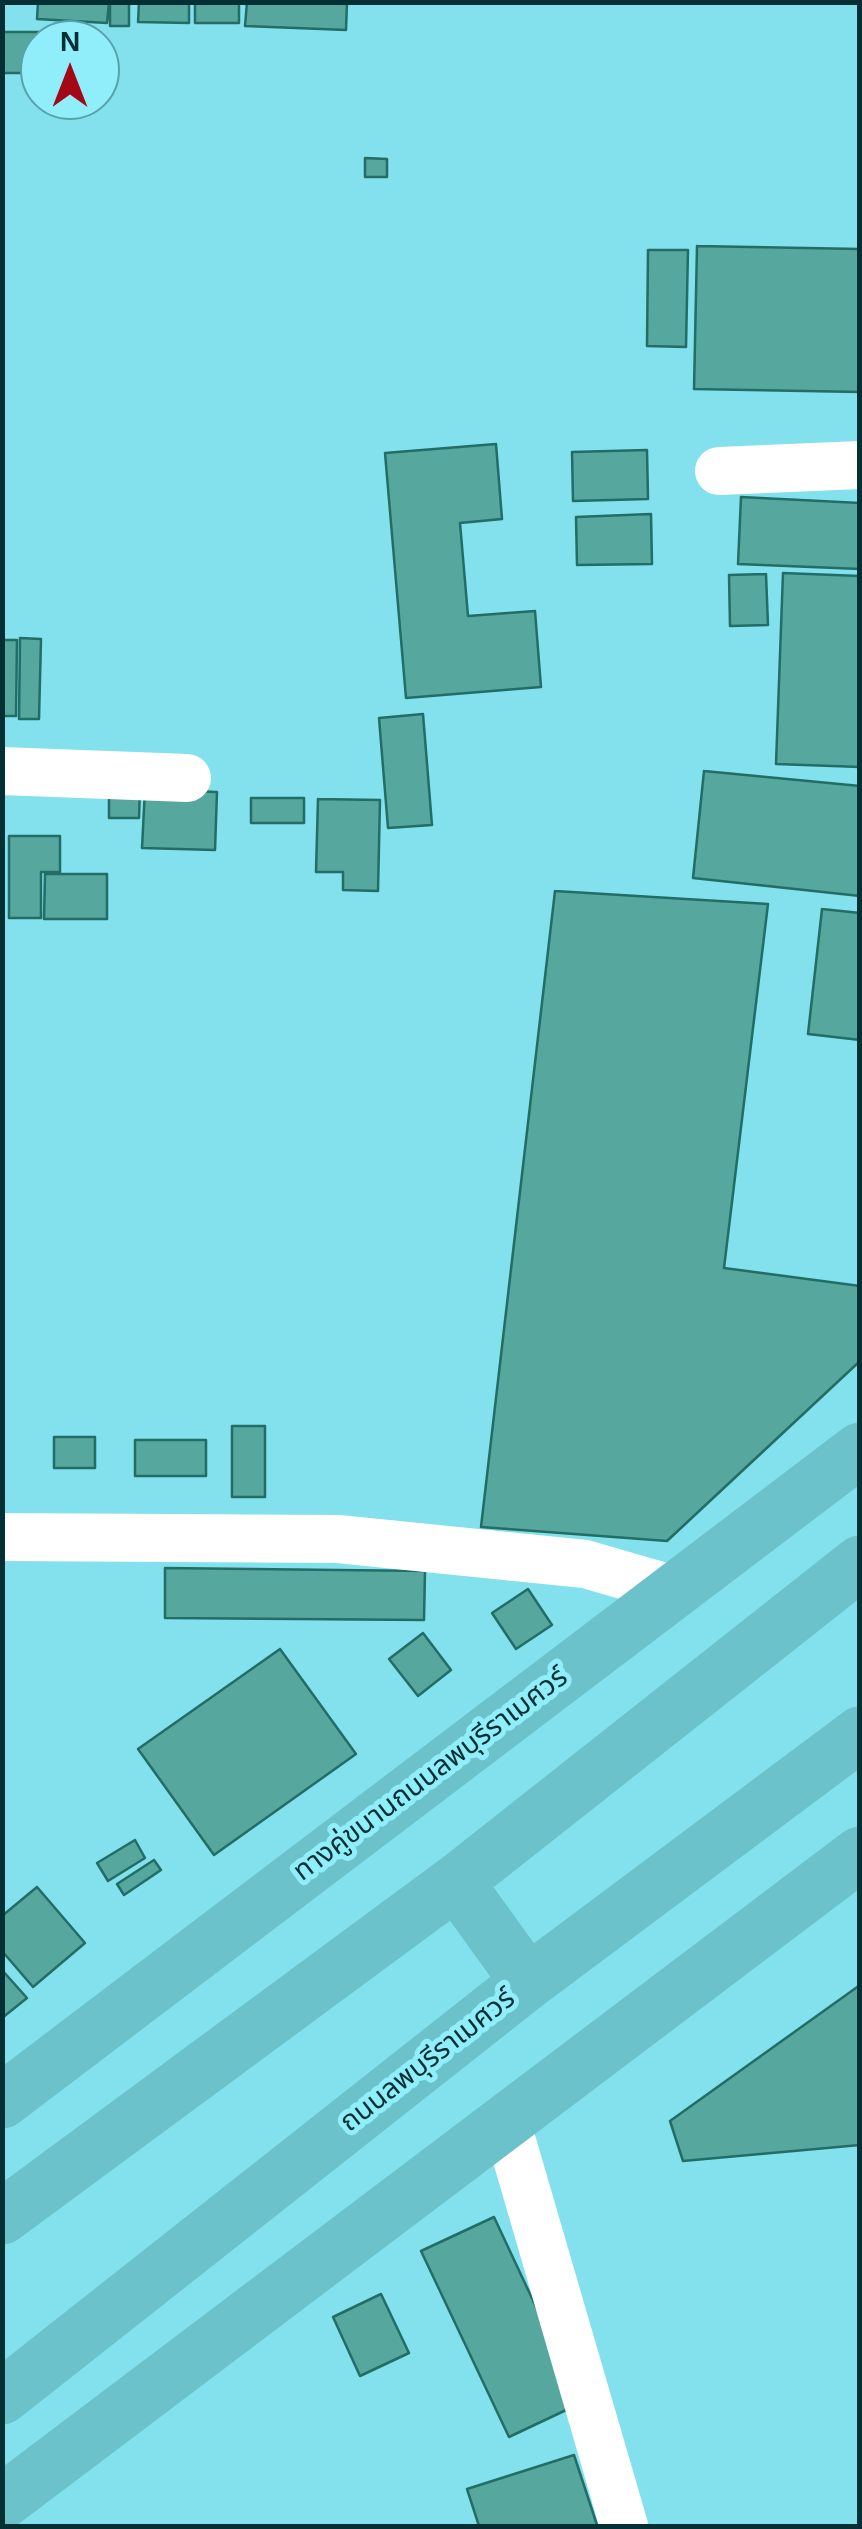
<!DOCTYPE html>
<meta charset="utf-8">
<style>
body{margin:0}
#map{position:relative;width:862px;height:2529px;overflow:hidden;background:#83e1ed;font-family:Arial,sans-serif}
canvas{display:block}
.frame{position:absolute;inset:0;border:5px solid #043035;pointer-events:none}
.north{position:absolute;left:20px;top:20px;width:100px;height:100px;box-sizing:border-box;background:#90eefa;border:2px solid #58a2ab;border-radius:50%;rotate:0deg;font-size:28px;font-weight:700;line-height:40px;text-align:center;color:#043035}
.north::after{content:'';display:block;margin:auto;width:35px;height:45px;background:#a30816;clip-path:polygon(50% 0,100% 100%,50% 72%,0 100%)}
</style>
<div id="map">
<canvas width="862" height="2529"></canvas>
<div class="frame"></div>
<div class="north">N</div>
</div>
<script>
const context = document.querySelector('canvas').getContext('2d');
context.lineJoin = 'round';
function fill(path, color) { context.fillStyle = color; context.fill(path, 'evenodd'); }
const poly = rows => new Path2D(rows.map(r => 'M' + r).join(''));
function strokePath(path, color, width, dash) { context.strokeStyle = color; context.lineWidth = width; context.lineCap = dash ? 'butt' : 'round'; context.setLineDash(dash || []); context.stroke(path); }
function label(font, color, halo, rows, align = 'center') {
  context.font = font + ' Arial,"Noto Sans Thai",sans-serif'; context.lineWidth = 10; context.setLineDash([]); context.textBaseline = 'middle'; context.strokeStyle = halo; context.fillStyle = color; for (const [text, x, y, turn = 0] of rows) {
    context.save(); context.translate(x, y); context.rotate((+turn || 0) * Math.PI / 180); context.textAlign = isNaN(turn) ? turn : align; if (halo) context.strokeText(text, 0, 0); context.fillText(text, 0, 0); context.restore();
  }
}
const building = poly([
 [38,2,109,2,107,23,37,19,38,2],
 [110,2,129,2,129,26,110,26,110,2],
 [139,2,189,2,189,23,138,22,139,2],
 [195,2,239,2,239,23,195,23,195,2],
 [247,2,347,2,346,30,245,26,247,2],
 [2,32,57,32,57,40,40,40,40,73,2,73,2,32],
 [365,158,387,159,387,177,365,177,365,158],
 [697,246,860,249,860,392,694,389,697,246],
 [648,250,688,250,686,347,647,346,648,250],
 [496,444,502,519,460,523,468,616,535,611,541,687,406,698,385,453,496,444],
 [647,450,648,499,573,501,572,452,647,450],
 [741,497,860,503,860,569,738,564,741,497],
 [651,514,652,564,577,565,576,517,651,514],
 [783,573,860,576,860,767,776,764,783,573],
 [766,574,768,625,730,626,729,575,766,574],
 [20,638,41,639,39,719,19,719,20,638],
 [2,640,17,640,16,716,2,716,2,640],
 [423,714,432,825,388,828,379,718,423,714],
 [704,771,860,786,860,896,693,878,704,771],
 [109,789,140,790,139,818,109,818,109,789],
 [145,789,217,792,215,850,142,848,145,789],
 [251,798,304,798,304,823,251,823,251,798],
 [318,799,380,800,378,891,343,890,343,872,316,872,318,799],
 [9,836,60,836,60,872,41,872,41,918,9,918,9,836],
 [45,874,107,874,107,919,44,919,45,874],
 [555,891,768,904,724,1268,860,1286,860,1361,667,1541,481,1527,555,891],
 [822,909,860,913,860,1040,808,1034,822,909],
 [232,1426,265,1426,265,1497,232,1497,232,1426],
 [54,1437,95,1437,95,1468,54,1468,54,1437],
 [135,1440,206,1440,206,1476,135,1476,135,1440],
 [165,1568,425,1571,424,1620,165,1618,165,1568],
 [528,1589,552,1625,516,1649,492,1613,528,1589],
 [423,1633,451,1670,418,1696,389,1659,423,1633],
 [280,1649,356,1754,214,1855,138,1749,280,1649],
 [135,1840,145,1858,108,1881,97,1863,135,1840],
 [154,1860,161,1870,124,1895,117,1884,154,1860],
 [37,1887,85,1943,33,1987,2,1951,2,1916,37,1887],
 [2,1970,27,1998,2,2018,2,1970],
 [860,1985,860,2145,683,2161,670,2121,860,1985],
 [494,2217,581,2403,509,2437,421,2251,494,2217],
 [381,2294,409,2353,360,2376,333,2317,381,2294],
 [574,2455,597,2525,479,2526,467,2489,574,2455]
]);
fill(building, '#56a89f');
strokePath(building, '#226d66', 2.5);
strokePath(poly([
 [719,471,860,465],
 [2,771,187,778],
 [2,1537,338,1539,585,1564,675,1590],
 [506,2121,624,2526]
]), '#fff', 48);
strokePath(poly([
 [456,1882,528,1982],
 [2,2101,860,1450],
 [2,2217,456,1882,860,1563],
 [2,2397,528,1982,860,1734],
 [2,2502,860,1854]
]), '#6cc2cb', 55);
label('28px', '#043035', '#90eefa', [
 ["ทางคู่ขนานถนนลพบุรีราเมศวร์",431,1775,-37],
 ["ถนนลพบุรีราเมศวร์",428,2061,-38]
]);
</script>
